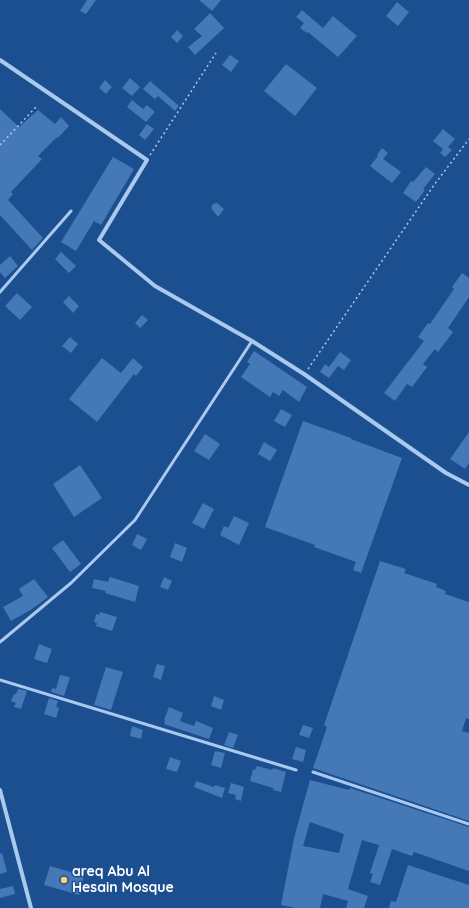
<!DOCTYPE html>
<style>
body{margin:0}
canvas{display:block;background:#1b4f8f}
</style>
<canvas width="469" height="908"></canvas>
<script>
const context = document.querySelector('canvas').getContext('2d');
context.lineJoin = 'round';
function fill(path, color) { context.fillStyle = color; context.fill(path, 'evenodd'); }
const poly = rows => new Path2D(rows.map(r => 'M' + r).join(''));
function strokePath(path, color, width, dash) { context.strokeStyle = color; context.lineWidth = width; context.lineCap = dash ? 'butt' : 'round'; context.setLineDash(dash || []); context.stroke(path); }
function label(font, color, halo, rows, align = 'center') {
  context.font = font + ' Quicksand,sans-serif'; context.lineWidth = 3; context.setLineDash([]); context.textBaseline = 'middle'; context.strokeStyle = halo; context.fillStyle = color; for (const [text, x, y, turn = 0] of rows) {
    context.save(); context.translate(x, y); context.rotate((+turn || 0) * Math.PI / 180); context.textAlign = isNaN(turn) ? turn : align; if (halo) context.strokeText(text, 0, 0); context.fillText(text, 0, 0); context.restore();
  }
}
fill(poly([
 [87,0,96,0,86,14,80,11],
 [199,0,221,0,212,11],
 [397,2,409,12,398,26,386,16],
 [302,10,323,28,333,16,357,36,338,57,308,32,307,33,300,28,304,23,296,17],
 [210,13,224,28,195,55,188,47,202,36,194,29],
 [177,30,183,36,177,43,171,37],
 [230,55,239,61,231,72,222,65],
 [286,64,317,88,295,116,264,91],
 [130,78,140,87,132,96,122,88],
 [105,80,112,87,106,94,99,88],
 [150,81,179,106,175,111,158,96,155,99,143,89],
 [132,100,143,109,147,105,155,112,146,122,127,107],
 [0,109,19,127,38,110,55,124,61,117,69,126,58,138,57,137,38,156,42,159,11,192,13,194,8,200,43,238,32,250,0,215],
 [147,124,154,129,145,140,139,135],
 [443,129,455,139,448,147,452,150,445,157,440,153,443,149,433,141],
 [382,148,388,153,383,159,401,172,392,183,370,166,378,156,377,155],
 [113,157,134,169,101,225,94,221,76,251,61,242],
 [426,167,435,174,423,189,425,190,416,202,403,193,411,181,413,182],
 [217,203,224,209,218,217,211,208,213,204],
 [61,252,76,266,69,273,55,259],
 [10,256,18,266,5,278,0,272,0,265],
 [462,273,469,278,469,297,448,328,453,332,438,352,435,349,423,364,427,367,412,387,407,384,395,401,384,393,424,341,418,337,428,323,430,324,454,289,452,287],
 [17,293,32,307,20,320,5,306],
 [69,296,79,306,73,313,63,302],
 [142,315,148,320,140,328,135,323],
 [70,337,78,344,71,353,62,346],
 [254,351,307,387,299,402,283,390,279,396,273,392,270,397,241,377,250,364,247,362],
 [340,352,351,360,344,370,338,366,329,378,320,372,325,364,329,367],
 [102,358,121,373,133,358,143,367,136,376,134,374,97,422,69,399],
 [281,409,292,415,285,427,274,421],
 [303,421,351,438,351,439,402,458,361,573,353,570,356,562,314,547,315,545,265,527],
 [469,432,469,463,465,469,450,459],
 [205,434,220,444,209,460,194,451],
 [264,442,277,450,270,461,258,454],
 [80,465,102,498,74,517,53,484],
 [203,503,214,509,204,529,192,523],
 [234,516,249,523,239,545,220,535,224,526,228,528],
 [137,534,147,539,141,550,132,545],
 [63,540,81,564,70,572,52,548],
 [175,543,187,548,182,562,170,557],
 [380,561,406,569,404,573,437,584,436,587,446,591,445,594,469,602,469,719,466,718,462,731,469,733,469,821,313,768,327,727,324,725],
 [110,577,139,586,135,602,105,593,106,591,92,588,94,579,108,582],
 [164,577,172,581,168,590,160,587],
 [34,579,48,597,32,609,11,621,3,607,23,596,19,589],
 [100,612,117,617,112,631,96,626,97,623,94,622,96,614,99,615],
 [39,644,52,649,47,663,34,659],
 [157,664,165,666,161,680,153,677],
 [106,667,123,672,111,710,94,705],
 [60,675,70,677,64,696,51,692,52,688,56,689],
 [18,689,27,691,21,709,14,707,16,703,11,701,14,694,16,694],
 [214,696,224,700,221,710,211,706],
 [49,698,58,701,56,707,59,708,56,718,44,714],
 [169,707,183,713,180,721,194,726,196,721,213,728,209,739,164,724,165,721,164,720],
 [303,725,313,728,309,738,299,735],
 [132,726,143,730,141,739,130,736],
 [229,732,238,735,233,748,224,745],
 [296,747,306,750,303,762,292,759],
 [215,751,225,753,221,768,211,765],
 [170,757,181,761,177,772,166,769],
 [257,766,272,770,273,768,286,772,281,792,273,790,273,788,250,781,253,769,255,770],
 [310,780,349,790,350,788,469,827,469,871,414,852,412,856,392,849,380,885,370,882,373,874,370,873,379,845,362,840,348,889,368,896,364,908,346,908,348,901,323,894,320,908,296,908,281,905,294,838],
 [310,822,344,834,339,853,303,846],
 [196,781,214,787,215,785,225,788,222,798,194,787],
 [231,783,244,787,241,801,235,799,236,795,228,793],
 [2,853,7,872,0,874,0,854],
 [408,865,469,885,469,908,389,908,391,901,396,902],
 [50,866,84,876,79,895,44,885],
 [13,886,15,894,0,898,0,889]
]), '#4478b7');
strokePath(poly([
 [0,145,37,106],
 [150,155,216,53],
 [308,369,434,185,469,139]
]), '#a9c9ee', 1.5, [2, 3]);
strokePath(poly([
 [0,292,71,211],
 [0,642,71,583,135,520,252,341],
 [0,680,296,770],
 [313,772,469,824]
]), '#a9c9ee', 3);
strokePath(poly([
 [0,60,147,160,99,240,155,286,252,341,304,374,446,473,469,485],
 [0,790,31,908]
]), '#a9c9ee', 4);
for (const [x, y, r, color] of [
 [64,880,4,"#ffd166"]
]) { const dot = new Path2D(); dot.arc(x, y, r, 0, 2 * Math.PI); context.fillStyle = color; context.fill(dot); strokePath(dot, '#1b4f8f', 1.5); }
label('bold 14px', '#fff', '#1b4f8f', [
 ["areq Abu Al",72,872],
 ["Hesain Mosque",72,888]
], 'left');
</script>
